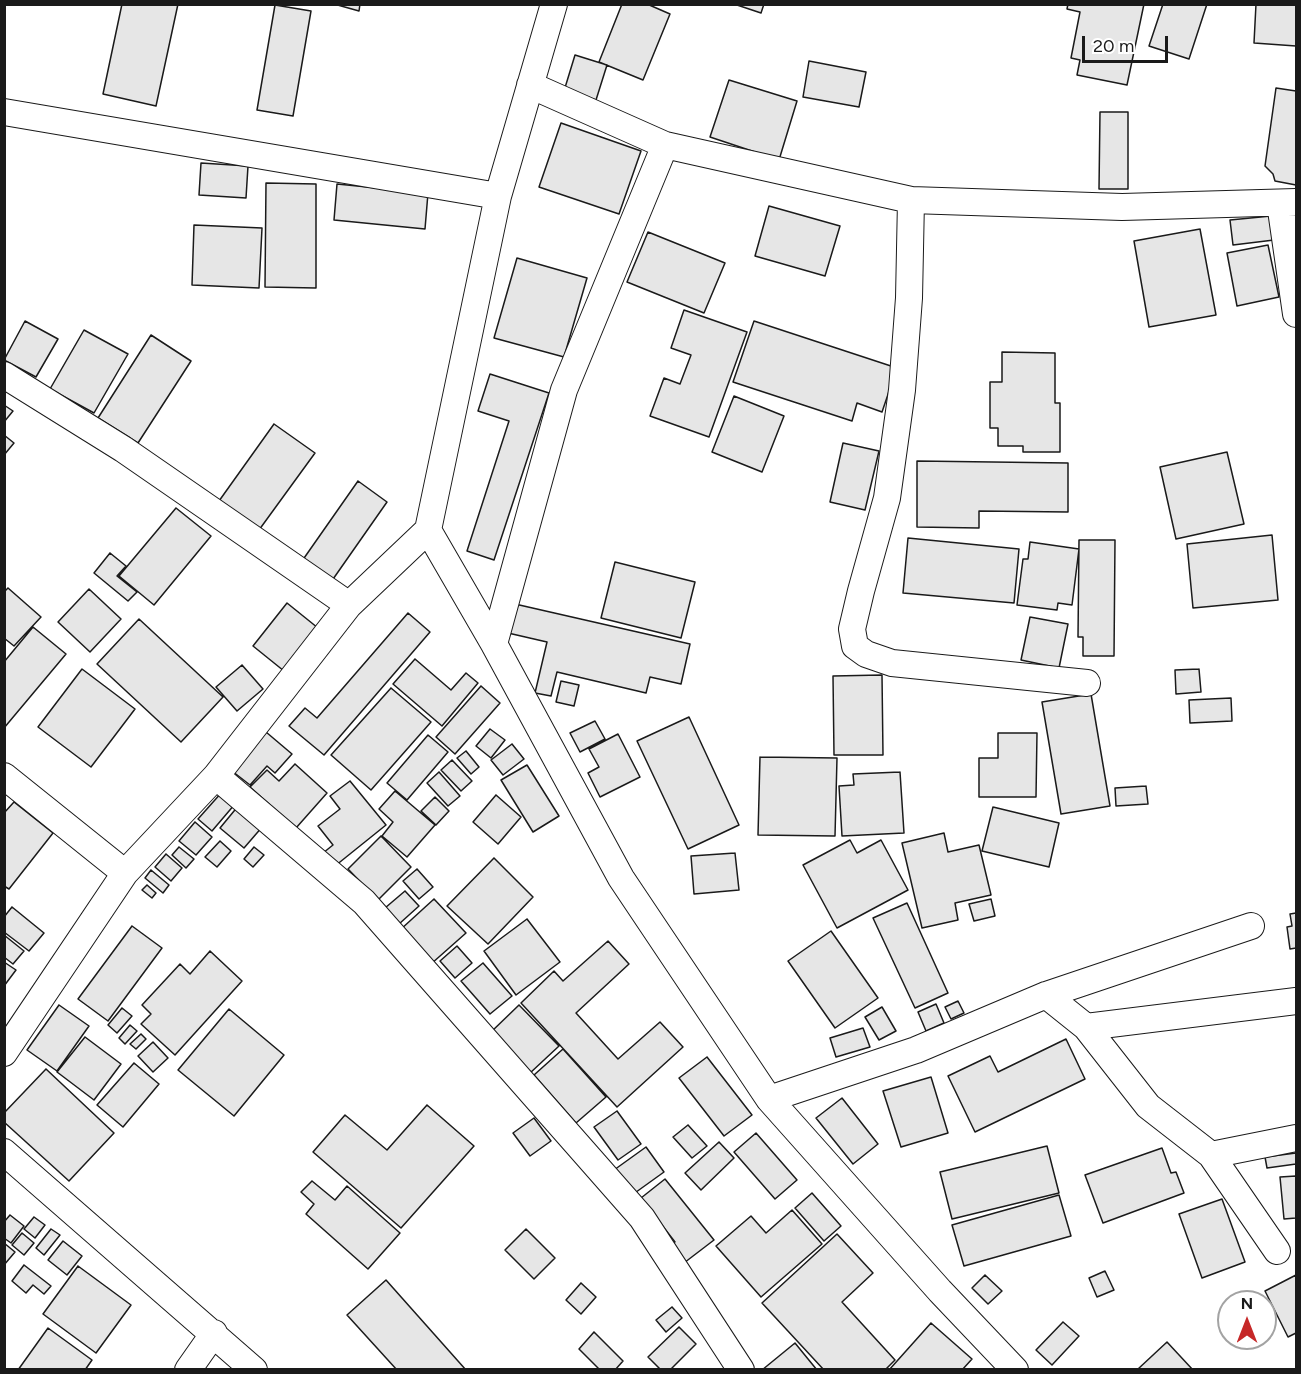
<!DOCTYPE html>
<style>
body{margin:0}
#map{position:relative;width:1301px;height:1374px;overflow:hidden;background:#fff;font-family:Figtree,sans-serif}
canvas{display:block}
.frame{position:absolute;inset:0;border:6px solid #1a1a1a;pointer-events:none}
.north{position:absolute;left:1217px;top:1290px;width:60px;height:60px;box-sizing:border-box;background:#fff;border:2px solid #a3a3a3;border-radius:50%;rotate:0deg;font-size:16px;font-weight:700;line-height:24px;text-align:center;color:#1a1a1a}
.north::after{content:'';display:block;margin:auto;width:21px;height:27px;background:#c62828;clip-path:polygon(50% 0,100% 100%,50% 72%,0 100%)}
.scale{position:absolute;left:1082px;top:36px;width:86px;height:27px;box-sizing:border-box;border:3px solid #1a1a1a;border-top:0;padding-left:8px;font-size:18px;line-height:21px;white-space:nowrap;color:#1a1a1a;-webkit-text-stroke:4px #fff;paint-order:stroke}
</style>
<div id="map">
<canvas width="1301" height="1374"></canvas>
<div class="frame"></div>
<div class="north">N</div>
<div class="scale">20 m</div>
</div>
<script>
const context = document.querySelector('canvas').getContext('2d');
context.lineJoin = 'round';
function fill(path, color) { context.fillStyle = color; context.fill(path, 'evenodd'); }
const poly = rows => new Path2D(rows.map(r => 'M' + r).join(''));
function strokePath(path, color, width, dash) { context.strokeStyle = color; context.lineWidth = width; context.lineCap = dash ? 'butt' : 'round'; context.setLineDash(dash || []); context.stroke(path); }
const building = poly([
 [122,4,178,4,156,106,103,94,122,4],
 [334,4,360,4,359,11,334,4],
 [622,4,647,4,670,14,643,80,599,62,622,4],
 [734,4,764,4,761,13,734,4],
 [1068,4,1144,4,1127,85,1077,75,1080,60,1071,58,1080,12,1067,9,1068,4],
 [1163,4,1207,4,1189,59,1149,46,1163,4],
 [1256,4,1296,4,1296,46,1254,43,1256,4],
 [275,5,311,11,293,116,257,110,275,5],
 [575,55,607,65,596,100,564,91,575,55],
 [809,61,866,72,859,107,803,97,809,61],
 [729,80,797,101,779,160,710,137,729,80],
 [1276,88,1296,91,1296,185,1275,181,1273,174,1265,166,1276,88],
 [1100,112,1128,112,1128,189,1099,189,1100,112],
 [561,123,641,151,619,214,539,187,561,123],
 [201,163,248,166,246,198,199,195,201,163],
 [266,183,316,184,316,288,265,287,266,183],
 [337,184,428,193,425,229,334,220,337,184],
 [769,206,840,226,825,276,755,256,769,206],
 [1271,216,1274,240,1233,245,1230,220,1271,216],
 [194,225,262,228,259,288,192,285,194,225],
 [1200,229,1216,315,1149,327,1134,241,1200,229],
 [648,232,725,263,704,313,627,282,648,232],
 [1268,245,1279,297,1237,306,1227,253,1268,245],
 [517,258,587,278,564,357,494,338,517,258],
 [684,310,747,332,709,437,650,416,664,378,680,384,691,355,671,348,684,310],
 [25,321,58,339,36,377,4,360,25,321],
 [754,321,897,368,882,412,857,403,852,421,733,382,754,321],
 [84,330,128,354,94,413,50,389,84,330],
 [151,335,191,361,138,443,98,418,151,335],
 [1002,352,1055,353,1055,403,1060,403,1060,452,1023,452,1023,446,998,446,998,428,990,428,990,382,1002,382,1002,352],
 [490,374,549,393,494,560,467,551,509,421,478,411,490,374],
 [734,396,784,416,762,472,712,452,734,396],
 [4,405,13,411,4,422,4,405],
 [274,424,315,453,259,530,219,501,274,424],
 [4,435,14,443,4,455,4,435],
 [843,443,879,451,865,510,830,502,843,443],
 [1227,452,1244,524,1176,539,1160,467,1227,452],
 [917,461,1068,463,1068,512,979,511,979,528,917,527,917,461],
 [358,481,387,502,331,582,302,561,358,481],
 [176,508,211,536,154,605,119,576,176,508],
 [1272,535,1278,600,1193,608,1187,544,1272,535],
 [908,538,1019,549,1014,603,903,593,908,538],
 [1079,540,1115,540,1114,656,1083,656,1083,637,1078,637,1079,540],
 [1030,542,1079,549,1072,605,1058,603,1057,610,1017,605,1023,559,1028,559,1030,542],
 [110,553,126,566,117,576,137,592,128,601,94,573,110,553],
 [615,562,695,582,681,638,601,618,615,562],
 [8,588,41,617,14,646,4,638,4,592,8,588],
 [89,589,121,619,90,652,58,622,89,589],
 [287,603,318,628,284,671,253,646,287,603],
 [515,604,690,644,681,684,650,677,646,693,557,672,551,696,535,693,547,642,508,633,515,604],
 [408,613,430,632,324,755,289,726,305,708,317,718,408,613],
 [1030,617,1068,624,1059,668,1021,660,1030,617],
 [139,619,223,697,181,742,97,664,139,619],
 [33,627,66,654,4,728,4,662,33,627],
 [415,659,451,690,466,673,478,683,442,726,393,684,415,659],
 [242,665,263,689,237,711,216,687,242,665],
 [82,669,135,709,91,767,38,727,82,669],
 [1199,669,1201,692,1176,694,1175,670,1199,669],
 [882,675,883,755,834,755,833,676,882,675],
 [561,681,579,685,574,706,556,702,561,681],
 [481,686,500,703,455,754,436,737,481,686],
 [391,688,431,722,371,790,331,755,391,688],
 [1091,694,1110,806,1061,814,1042,702,1091,694],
 [1231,698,1232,721,1190,723,1189,700,1231,698],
 [689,717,739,825,688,849,637,741,689,717],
 [595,721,605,739,580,752,570,733,595,721],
 [490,729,505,740,491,758,476,746,490,729],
 [266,732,292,754,275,773,267,766,250,785,232,771,266,732],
 [998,733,1037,733,1036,797,979,797,979,758,998,758,998,733],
 [618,734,640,777,600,797,588,773,599,767,589,749,618,734],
 [428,735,448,752,407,800,387,783,428,735],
 [512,744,524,759,503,775,491,760,512,744],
 [466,751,479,767,471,774,457,758,466,751],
 [760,757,837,758,835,836,758,835,760,757],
 [452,760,472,781,461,791,441,770,452,760],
 [295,764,327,793,296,828,250,787,267,770,279,781,295,764],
 [527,765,559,816,533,832,501,780,527,765],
 [439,772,460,796,448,806,427,783,439,772],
 [900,772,904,833,842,836,839,786,854,785,853,774,900,772],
 [350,781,386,825,335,866,323,853,333,845,318,826,340,809,330,796,350,781],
 [1146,786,1148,804,1116,806,1115,788,1146,786],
 [395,791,435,825,407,857,382,836,393,822,379,809,395,791],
 [222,792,235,804,212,831,198,819,222,792],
 [496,795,521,817,498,844,473,822,496,795],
 [435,797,449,811,436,825,421,811,435,797],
 [14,802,53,833,9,889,4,886,4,813,14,802],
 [239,805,263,826,244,848,220,828,239,805],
 [993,807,1059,823,1049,867,982,851,993,807],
 [195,822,212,837,196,855,179,841,195,822],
 [944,833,948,852,979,845,991,895,955,903,958,920,922,928,902,843,944,833],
 [381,836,411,867,378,900,348,869,381,836],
 [850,840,857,853,881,840,908,890,837,928,803,865,850,840],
 [220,841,231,851,217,867,205,857,220,841],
 [179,847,194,859,186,868,172,855,179,847],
 [254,847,264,855,253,867,244,859,254,847],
 [735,853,739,890,694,894,691,856,735,853],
 [166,854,182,868,171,881,155,867,166,854],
 [494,858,533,897,488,944,447,906,494,858],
 [417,869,433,887,419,899,403,881,417,869],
 [151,870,169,885,163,893,145,878,151,870],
 [147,885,156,893,152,898,142,890,147,885],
 [405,891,419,906,399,924,385,908,405,891],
 [434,899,466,933,431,964,400,930,434,899],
 [991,899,995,916,974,921,969,904,991,899],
 [907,903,948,993,915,1008,873,918,907,903],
 [12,907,44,933,29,951,4,932,4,917,12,907],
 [1296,913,1296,948,1290,949,1287,927,1292,926,1290,914,1296,913],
 [527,919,560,962,516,995,484,951,527,919],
 [132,926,162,948,108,1021,78,999,132,926],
 [831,931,878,998,835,1028,788,961,831,931],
 [4,935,24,951,13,964,4,957,4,935],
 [608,941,629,964,576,1013,618,1059,660,1022,683,1047,617,1107,521,1003,554,971,563,981,608,941],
 [457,946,472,963,455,978,440,961,457,946],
 [210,951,242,981,175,1055,141,1024,151,1014,142,1005,180,964,190,974,210,951],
 [4,962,16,970,4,986,4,962],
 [483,963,512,996,490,1014,461,981,483,963],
 [958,1001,964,1013,951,1019,945,1007,958,1001],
 [936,1004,944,1023,926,1031,918,1012,936,1004],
 [59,1005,89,1026,57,1071,27,1050,59,1005],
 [519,1005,559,1046,529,1074,490,1033,519,1005],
 [882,1007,896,1031,879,1040,865,1017,882,1007],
 [122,1008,132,1016,117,1033,108,1025,122,1008],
 [229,1009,284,1055,234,1116,178,1070,229,1009],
 [130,1025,137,1031,125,1044,119,1038,130,1025],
 [863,1028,870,1047,836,1057,830,1038,863,1028],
 [141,1034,146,1039,136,1049,130,1044,141,1034],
 [85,1037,121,1064,94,1100,57,1072,85,1037],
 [1066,1039,1085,1079,975,1132,948,1076,990,1056,998,1072,1066,1039],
 [153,1042,168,1058,153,1072,138,1056,153,1042],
 [563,1049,606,1097,576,1123,534,1075,563,1049],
 [707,1057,752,1115,724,1136,679,1078,707,1057],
 [134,1063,159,1084,123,1127,97,1105,134,1063],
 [46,1069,114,1133,69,1181,4,1122,4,1113,46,1069],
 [931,1077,948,1133,901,1147,883,1091,931,1077],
 [842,1098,878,1144,853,1164,816,1118,842,1098],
 [427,1105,474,1146,401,1228,313,1152,345,1115,387,1150,427,1105],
 [617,1111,641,1144,618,1160,594,1127,617,1111],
 [534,1118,551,1141,530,1156,513,1133,534,1118],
 [688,1125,707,1146,692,1158,673,1137,688,1125],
 [756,1133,797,1180,775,1199,734,1152,756,1133],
 [719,1142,734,1158,701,1190,685,1173,719,1142],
 [1047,1146,1059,1193,952,1219,940,1172,1047,1146],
 [646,1147,664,1172,632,1195,614,1170,646,1147],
 [1162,1148,1171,1173,1176,1172,1184,1193,1103,1223,1085,1175,1162,1148],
 [1296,1153,1296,1164,1267,1168,1265,1157,1296,1153],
 [1296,1176,1296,1218,1284,1219,1280,1177,1296,1176],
 [665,1179,714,1240,680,1266,666,1248,675,1242,641,1198,665,1179],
 [312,1181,335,1200,347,1186,400,1233,368,1269,306,1214,314,1204,301,1192,312,1181],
 [812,1193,841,1226,824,1241,795,1208,812,1193],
 [1059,1195,1071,1236,964,1266,952,1225,1059,1195],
 [1222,1199,1245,1262,1202,1278,1179,1214,1222,1199],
 [792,1210,822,1244,761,1297,716,1246,751,1216,766,1233,792,1210],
 [10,1215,24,1226,11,1243,4,1238,4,1222,10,1215],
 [34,1217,45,1225,35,1238,24,1229,34,1217],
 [51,1229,60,1235,44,1255,36,1248,51,1229],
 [526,1229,555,1258,534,1279,505,1250,526,1229],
 [22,1233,34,1243,24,1255,12,1245,22,1233],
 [837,1234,873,1273,842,1302,895,1360,885,1370,824,1370,762,1303,837,1234],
 [63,1241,82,1256,67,1275,48,1260,63,1241],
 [4,1243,15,1252,4,1265,4,1243],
 [24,1265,51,1286,44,1294,33,1285,26,1293,12,1281,24,1265],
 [78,1266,131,1305,96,1353,43,1314,78,1266],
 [1105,1271,1114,1290,1097,1297,1089,1278,1105,1271],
 [985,1275,1002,1291,988,1304,972,1288,985,1275],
 [1296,1275,1296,1333,1288,1337,1265,1291,1296,1275],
 [386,1280,466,1370,397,1370,347,1315,386,1280],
 [581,1283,596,1297,581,1314,566,1300,581,1283],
 [672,1307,682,1318,666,1332,656,1320,672,1307],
 [1063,1322,1079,1336,1052,1365,1036,1350,1063,1322],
 [931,1323,972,1359,962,1370,889,1370,931,1323],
 [679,1327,696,1344,670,1370,661,1370,648,1357,679,1327],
 [48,1328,92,1360,85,1370,18,1370,48,1328],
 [594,1332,623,1361,615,1370,600,1370,579,1349,594,1332],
 [1167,1342,1193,1370,1138,1369,1167,1342],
 [795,1343,817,1370,762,1370,795,1343]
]);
fill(building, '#e6e6e6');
strokePath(building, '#1a1a1a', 1.5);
const street = poly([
 [530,85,665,145,911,200,1122,207,1296,202],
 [4,112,498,196],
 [911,200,909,298,902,390,887,498,861,591,852,629,855,646,866,654,892,663,1087,683],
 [1280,203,1296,314],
 [4,375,123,449,349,605],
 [428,530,494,644,621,878,769,1099,940,1291,1015,1370],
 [494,644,564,390,665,145],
 [4,776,125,873],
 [216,776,364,902,642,1218,741,1370],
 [1046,995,1086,1027,1148,1106,1211,1155,1277,1251],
 [1086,1027,1296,1001],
 [4,1053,125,873,216,776,349,605,428,530,498,196,554,4],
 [769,1099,916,1050,1046,995,1251,926],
 [4,1152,254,1370],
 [1211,1155,1296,1138],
 [188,1370,214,1333]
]);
strokePath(street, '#1a1a1a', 28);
strokePath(street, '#fff', 26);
</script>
